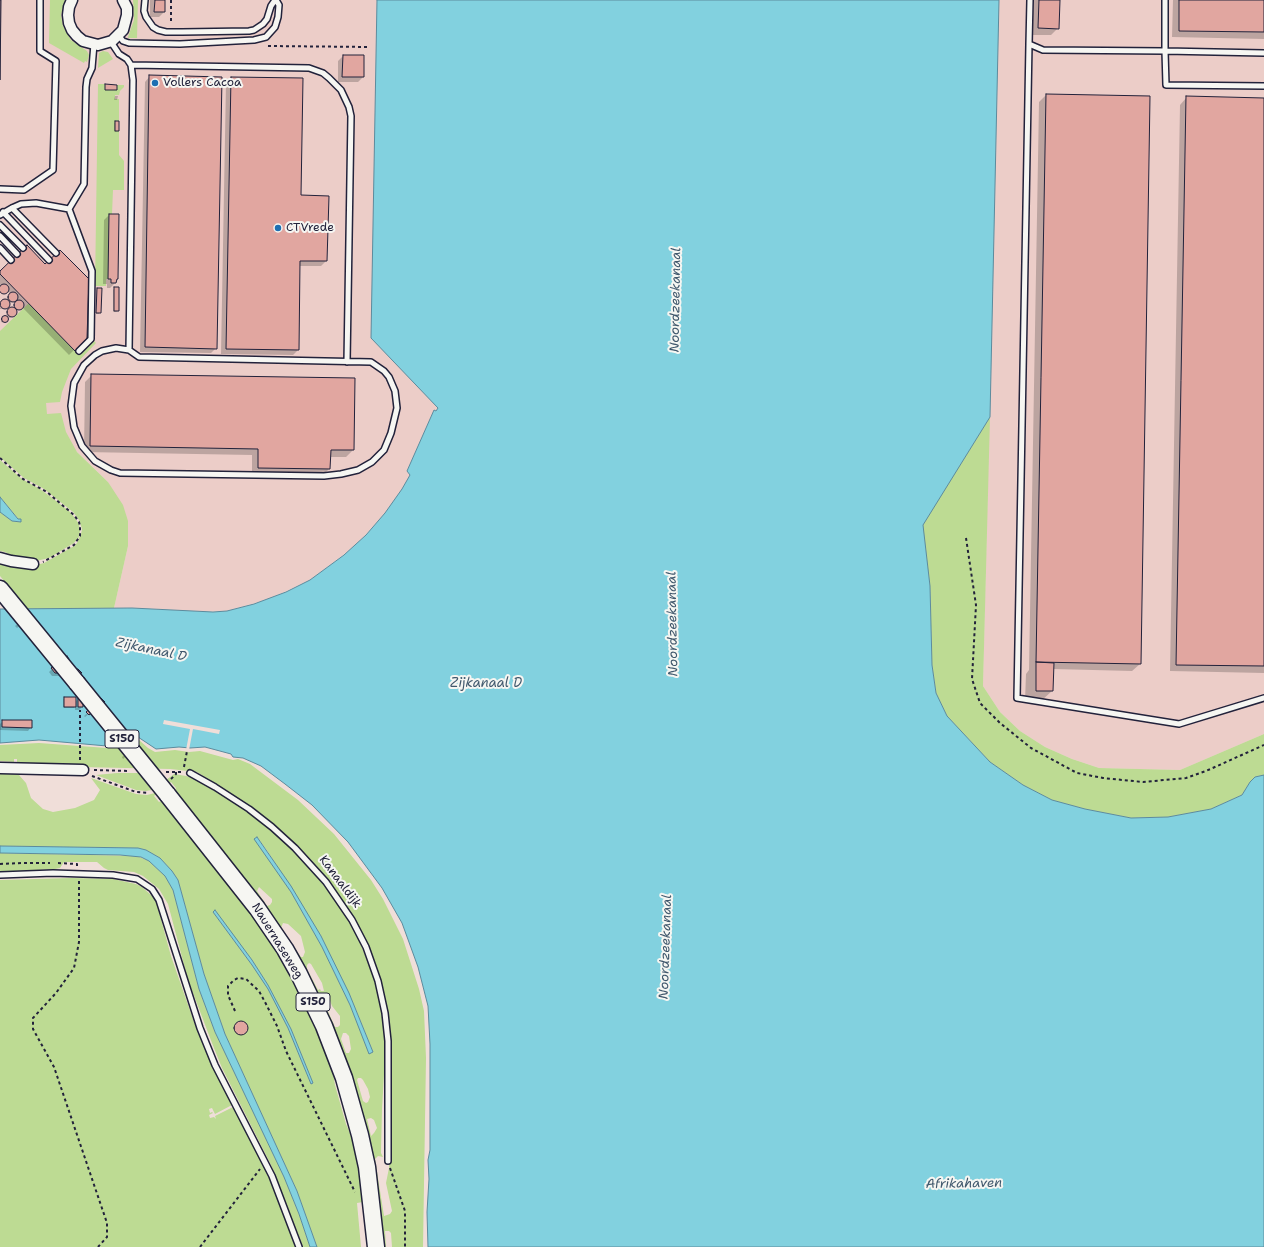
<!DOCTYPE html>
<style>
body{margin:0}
canvas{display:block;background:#f0ded9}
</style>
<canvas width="1264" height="1247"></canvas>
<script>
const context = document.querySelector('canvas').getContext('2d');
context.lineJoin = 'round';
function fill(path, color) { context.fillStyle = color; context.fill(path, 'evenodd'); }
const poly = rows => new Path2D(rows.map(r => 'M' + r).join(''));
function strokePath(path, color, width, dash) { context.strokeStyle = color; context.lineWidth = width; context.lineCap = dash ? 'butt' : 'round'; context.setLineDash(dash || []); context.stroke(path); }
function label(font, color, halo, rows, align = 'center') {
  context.font = font + ' "Shantell Sans",sans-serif'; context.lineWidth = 4; context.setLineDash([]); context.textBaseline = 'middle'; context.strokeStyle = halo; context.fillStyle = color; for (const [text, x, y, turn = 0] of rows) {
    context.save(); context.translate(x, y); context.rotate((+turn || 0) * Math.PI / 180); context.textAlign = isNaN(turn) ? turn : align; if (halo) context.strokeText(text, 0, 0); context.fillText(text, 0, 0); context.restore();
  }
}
fill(poly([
 [0,0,446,0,439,408,435,411,434,411,407,471,410,475,402,489,385,513,356,545,310,580,269,599,227,611,197,612,161,609,114,608,128,546,108,482,65,440,0,386],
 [999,0,1264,0,1264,734,1180,770,1099,768,1072,759,1045,747,1020,731,1000,712,983,686]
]), '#eccdc8');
fill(poly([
 [50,0,65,0,61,15,63,26,71,40,87,51,89,55,87,62,85,61,84,63,49,43],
 [133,0,138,0,137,38,128,38,128,37,134,20],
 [103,51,108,52,113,59,98,68,99,53],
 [98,84,105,84,117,89,117,85,124,85,124,87,120,91,119,95,115,95,115,99,119,99,119,155,124,161,124,190,113,190,112,214,109,214,108,279,106,279,106,286,95,286],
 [29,303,79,355,94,341,96,343,71,369,62,392,60,402,46,403,47,414,61,413,66,432,77,452,108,482,123,505,128,521,128,546,114,608,27,609,0,576,0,562,36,565,44,563,74,546,77,543,81,534,82,529,79,520,73,512,44,489,24,478,0,457,0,331],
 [990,417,983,686,1000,712,1020,731,1045,747,1072,759,1099,768,1180,770,1264,734,1264,775,1255,777,1250,782,1242,795,1211,809,1168,817,1131,818,1085,809,1052,800,1023,785,990,762,947,716,936,693,932,665,930,586,922,525],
 [0,460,22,479,40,489,51,497,69,511,75,518,79,524,80,531,79,537,74,543,49,558,36,561,15,558,5,552,0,551,0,512,12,521,21,522,0,497],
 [136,739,139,740,148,748,155,752,175,750,189,752,200,751,233,760,238,759,250,764,298,800,334,834,371,880,383,899,403,939,419,989,424,1011,426,1058,423,1247,392,1247,391,1233,389,1231,385,1231,386,1247,382,1247,336,1037,177,793,175,790,176,788,171,782,169,784,166,780,174,774,186,776,200,780,237,804,267,826,293,850,322,881,341,907,359,940,377,986,385,1037,385,1057,382,1109,381,1153,383,1157,378,1156,375,1159,384,1216,390,1214,392,1211,386,1183,389,1168,391,1069,390,1035,385,997,376,967,358,924,338,893,320,871,291,841,273,824,229,792,197,772,170,769,81,767,81,764,78,764,79,767,17,766,17,759,14,759,14,762,0,761,0,745,39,743,107,748,118,747],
 [257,837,268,852,321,936,356,1010,373,1052,369,1053,350,1005,322,947,291,892,255,839],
 [259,887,272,899,272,902,270,905,267,906,257,891],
 [283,923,288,924,301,936,305,952,303,957,301,957,281,928],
 [309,963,311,964,322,983,324,991,321,991,320,989,318,990,307,969,307,965],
 [326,996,329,998,332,1006,340,1016,340,1025,338,1027,335,1027,323,1000,323,997],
 [343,1033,346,1033,349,1036,351,1049,349,1053,346,1053,341,1039],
 [358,1078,361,1078,363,1080,368,1089,370,1097,368,1102,366,1103,363,1101,357,1080],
 [371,1118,374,1120,377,1128,374,1133,371,1136,367,1119],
 [0,771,28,772,19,775,26,783,31,798,43,809,53,812,75,808,94,800,100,790,91,778,136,794,147,795,155,793,156,794,154,796,159,802,161,801,164,803,177,818,249,908,280,956,302,995,332,1066,335,1085,346,1124,355,1145,362,1182,363,1202,357,1203,361,1247,317,1247,297,1191,225,1034,204,974,178,880,172,871,160,858,146,850,138,848,0,846],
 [213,912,252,960,268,985,291,1029,313,1083,311,1084,288,1028,268,989,252,965],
 [117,773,139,773,152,790,146,791,136,790,96,775],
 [0,853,137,856,149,861,165,876,173,890,199,989,215,1032,284,1177,299,1214,310,1247,303,1247,272,1167,222,1068,212,1043,188,980,168,904,159,889,143,876,134,872,108,870,104,868,97,862,64,862,60,868,55,869,0,872],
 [71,878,113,879,136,884,142,887,152,896,156,901,171,956,194,1022,212,1064,232,1105,215,1114,212,1108,209,1109,210,1113,212,1112,213,1113,209,1115,210,1118,214,1117,216,1119,215,1116,233,1107,250,1138,274,1186,296,1247,0,1247,0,880]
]), '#bddb93');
const water = poly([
 [377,0,999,0,990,417,923,525,930,586,932,665,936,693,947,716,990,762,1023,785,1052,800,1085,809,1131,818,1168,817,1211,809,1242,795,1250,782,1255,777,1264,775,1264,1247,428,1247,427,1212,429,1179,428,1160,430,1150,430,1044,428,1006,418,967,402,923,382,888,348,842,312,805,285,784,261,766,243,758,233,757,231,754,205,747,190,748,179,747,156,749,138,737,132,738,115,745,107,746,39,740,0,743,0,609,132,608,213,612,227,611,254,604,286,592,310,580,344,555,366,535,385,513,402,489,410,475,407,471,434,410,436,411,438,408,371,338,377,0],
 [0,497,18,519,21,519,21,522,12,521,0,512,0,497],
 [257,837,291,886,321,936,349,993,373,1052,369,1054,350,1005,322,947,291,892,254,839,257,837],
 [0,846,138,848,146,850,160,858,172,871,178,880,204,974,225,1034,297,1191,317,1247,310,1247,299,1214,284,1177,215,1032,199,989,173,890,165,876,149,861,141,857,120,855,0,853,0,846],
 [215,910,252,960,268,985,291,1029,313,1083,311,1084,288,1028,268,989,252,965,213,912,215,910]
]);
fill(water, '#82d1df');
strokePath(water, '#5c8b9d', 1);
fill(poly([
 [164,720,220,730,219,734,193,729,189,750,186,750,190,729,163,724]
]), '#f0ded9');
fill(poly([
 [150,0,164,0,164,12,159,17,150,17],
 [1032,0,1059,0,1058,28,1051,35,1032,35],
 [1173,0,1264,0,1264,39,1172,37],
 [343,56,363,77,358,82,338,82,338,61],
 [150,76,216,348,211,353,140,352,145,82],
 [231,78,300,196,326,261,321,266,299,266,298,350,293,355,221,354,226,83],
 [1046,95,1140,664,1132,671,1053,669,1052,691,1041,701,1025,701,1026,674,1029,670,1039,102],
 [115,96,118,96,117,100,114,100],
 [1187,97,1264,99,1264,673,1170,671,1180,105],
 [115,122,118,131,114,132,114,123],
 [109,215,117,279,115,283,110,288,107,288,107,284,103,284,104,220],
 [0,272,86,338,69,355,22,307,21,308,15,310,14,309,15,314,10,318,7,317,8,319,5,323,1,322,2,318,7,316,6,314,9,309,15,309,14,307,17,301,15,300,13,302,9,303,6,309,0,309,0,304,5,300,7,301,7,298,10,294,7,291,0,293],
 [115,288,118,288,118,311,116,312,113,312,113,290],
 [97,289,100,312,99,314,96,314,96,290],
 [92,375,353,450,346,457,330,457,329,469,322,476,252,474,252,455,84,452,85,382],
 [31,613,33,615,17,628,15,626],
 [52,669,78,670,81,673,78,676,52,676,49,672],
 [64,698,75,698,75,702,79,698,100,705,85,717,84,716,96,705,82,705,82,707,79,710,75,710,75,706,74,708,63,708,63,699],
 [3,721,31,727,28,731,0,730,0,724],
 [137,744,138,746,123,759,122,757],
 '234 1029a6 6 0 1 1 12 0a6 6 0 1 1-12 0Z'
]), '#0003');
const building = poly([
 [0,0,1,0,0,80,0,0],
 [155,0,165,0,165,12,154,12,155,0],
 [1039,0,1060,0,1059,29,1038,28,1039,0],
 [1179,0,1264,0,1264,32,1179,31,1179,0],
 [343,55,364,55,364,77,342,77,343,55],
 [149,75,222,77,217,349,145,347,149,75],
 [231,77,303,78,301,195,329,196,327,261,300,261,299,350,226,349,231,77],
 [105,84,117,85,117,90,105,90,105,84],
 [1046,94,1150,96,1141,664,1036,662,1046,94],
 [1186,96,1264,98,1264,666,1176,665,1186,96],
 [115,121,119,121,119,131,115,131,115,121],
 [109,214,119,214,118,279,117,279,116,283,111,283,111,279,108,279,109,214],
 [27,245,45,264,60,250,89,279,87,338,75,351,0,274,0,271,27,245],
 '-1 289a5 5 0 1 1 10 0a5 5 0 1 1-10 0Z',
 [114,287,119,287,119,311,114,311,114,287],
 [97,288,102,288,101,313,96,313,97,288],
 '8 297a5 5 0 1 1 10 0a5 5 0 1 1-10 0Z',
 '0 304a5 5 0 1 1 10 0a5 5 0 1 1-10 0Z',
 '14 305a5 5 0 1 1 10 0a5 5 0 1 1-10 0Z',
 '7 312a5 5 0 1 1 10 0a5 5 0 1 1-10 0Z',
 '1.5 319a3.5 3.5 0 1 1 7 0a3.5 3.5 0 1 1-7 0Z',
 [91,374,355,378,354,450,331,450,330,469,258,468,258,449,90,446,91,374],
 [67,656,69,659,58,668,78,669,82,673,55,673,51,668,67,656],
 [1036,662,1054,663,1053,691,1036,691,1036,662],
 [64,697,76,697,76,707,64,707,64,697],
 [78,697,101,698,105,702,89,715,86,712,98,702,83,702,83,707,78,707,78,697],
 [2,720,32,720,32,728,2,727,2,720],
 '234 1028a7 7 0 1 1 14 0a7 7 0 1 1-14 0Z'
]);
fill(building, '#e1a6a0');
strokePath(building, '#22223b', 1);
const service = poly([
 [145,0,144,11,146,17,153,27,158,30,166,32,182,32,249,31,254,30,263,24,267,19,271,6,275,0],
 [1165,0,1165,51,1166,85,1264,86],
 [119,36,123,41,129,43,180,44,254,40,266,37,275,27,278,17,279,5,276,0],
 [111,42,119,54,127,59,131,65,133,80,129,350],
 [1029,44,1030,0],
 [1264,53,1165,51,1043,50,1029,44,1017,698,1179,724,1264,698],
 [131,65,309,68,323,73,329,78,341,90,349,107,351,116,347,362],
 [0,189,24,190,53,170,56,61,40,51,40,0],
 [12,208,56,253],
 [69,209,92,271,91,339,79,351],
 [3,212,49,260],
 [0,215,12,208,21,204,36,203,69,209,84,184,86,87,87,79,92,68,94,44],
 [0,225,23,248],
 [0,236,17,254],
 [0,248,11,260],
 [116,348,129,350,139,357,371,362,384,371,389,377,395,391,397,408,391,433,384,450,372,462,358,470,341,474,324,476,120,473,111,470,95,461,82,446,74,427,71,406,74,383,84,365,95,355,102,351,116,348],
 [190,773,215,787,249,809,272,827,295,848,326,882,352,920,366,947,378,981,385,1013,388,1041,388,1161],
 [0,875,53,873,113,875,137,879,152,889,159,900,200,1028,215,1065,272,1176,299,1247]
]);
const minor = poly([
 [72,0,69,7,68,15,69,23,72,30,77,36,83,41,98,45,112,41,123,30,127,15,127,8,123,0],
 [0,558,11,561,33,564],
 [0,768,83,770]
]);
const primary = poly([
 [0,589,77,683],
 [167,794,257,908,285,949,299,974,324,1026,344,1078,360,1135,367,1167,376,1247]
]);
strokePath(service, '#22223b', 8);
strokePath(minor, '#22223b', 13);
strokePath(primary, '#22223b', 19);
strokePath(poly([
 [171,0,171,22,173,22],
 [268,46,370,47],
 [0,458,23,479,47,492,61,504,74,515,79,522,80,526,80,536,74,545,43,562],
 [966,538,976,605,972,679,980,703,1000,723,1031,748,1077,773,1103,778,1143,782,1186,778,1206,771,1264,745],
 [80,760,80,710],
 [184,767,187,751],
 [94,770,130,771],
 [166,772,182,772],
 [92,776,136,792,149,793],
 [171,779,176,774,176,772],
 [58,863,77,864,77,866],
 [0,864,23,863,50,863],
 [79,881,79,942,74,968,56,993,33,1018,33,1029,54,1067,107,1223,107,1237,98,1247],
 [235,1011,228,995,228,986,234,980,238,978,246,979,259,991,266,1004,277,1026,286,1051,355,1192],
 [390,1168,405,1211,405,1247],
 [200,1247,260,1169]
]), '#22223b', 2, [3, 3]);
strokePath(service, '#f6f6f2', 5);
strokePath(minor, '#f6f6f2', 10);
strokePath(primary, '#f6f6f2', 16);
const primaryBridge = poly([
 [77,683,167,794]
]);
strokePath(primaryBridge, '#22223b', 19, []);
strokePath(primaryBridge, '#f6f6f2', 16);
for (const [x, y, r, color] of [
 [155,83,4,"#1f6fb2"],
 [278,228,4,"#1f6fb2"]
]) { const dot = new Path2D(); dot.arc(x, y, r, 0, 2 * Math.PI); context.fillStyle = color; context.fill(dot); strokePath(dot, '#f6f6f2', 1.5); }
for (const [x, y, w] of [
 [122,739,34],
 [313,1002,34]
]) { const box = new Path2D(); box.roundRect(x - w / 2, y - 9, w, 18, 3); context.fillStyle = '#f6f6f2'; context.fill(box); strokePath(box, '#22223b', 1); }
label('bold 11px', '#22223b', null, [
 ["S150",122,739],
 ["S150",313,1002]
]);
label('12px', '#22223b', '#f6f6f2', [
 ["Vollers Cacoa",163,83],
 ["CTVrede",286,228]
], 'left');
label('12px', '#22223b', '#f6f6f2', [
 ["Kanaaldijk",340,882,53],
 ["Nauernaseweg",277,941,58]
]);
label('italic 13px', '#3f576c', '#f6f6f2', [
 ["Noordzeekanaal",676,300,-89],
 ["Noordzeekanaal",673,624,-91],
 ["Zijkanaal D",151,650,12],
 ["Zijkanaal D",486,684],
 ["Noordzeekanaal",666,947,-88],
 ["Afrikahaven",964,1184,-1]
]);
</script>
